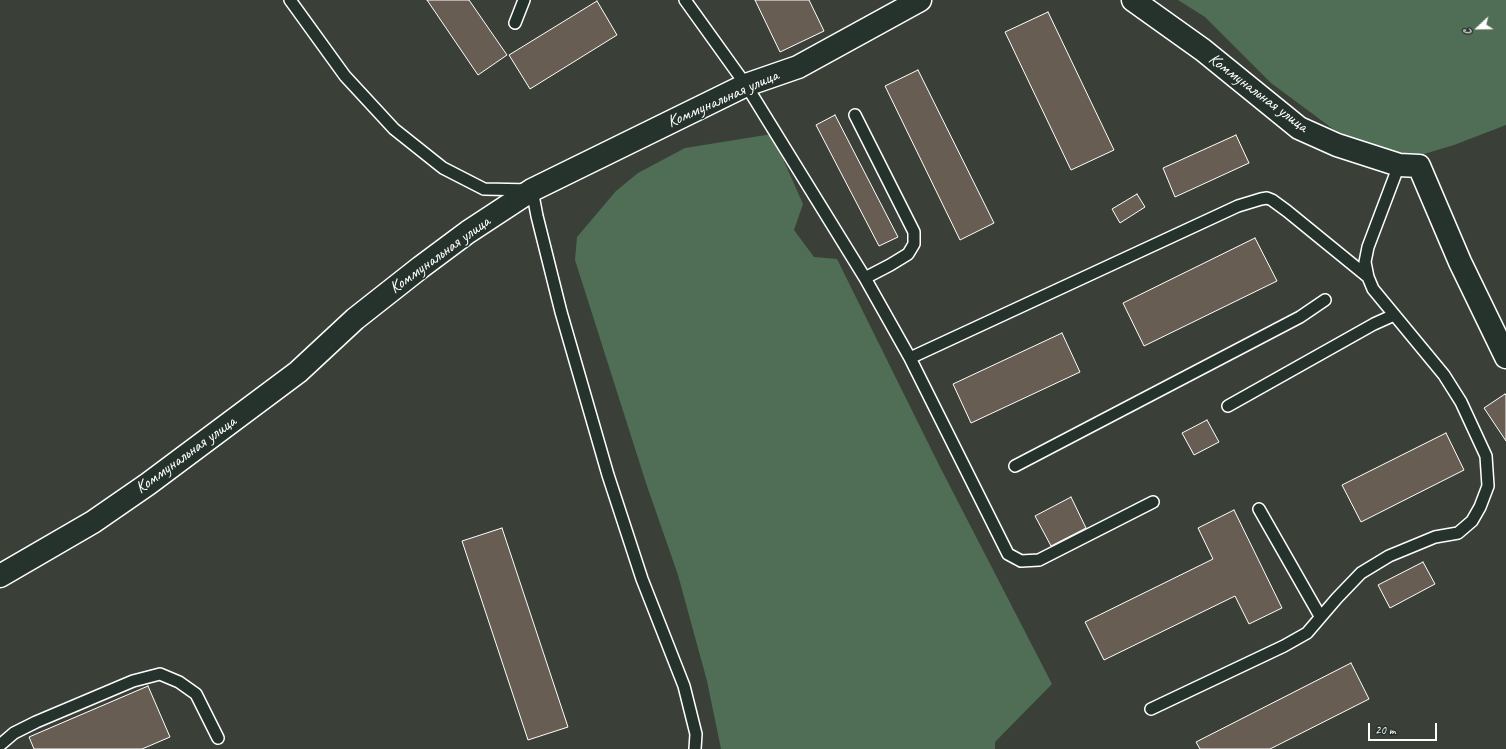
<!DOCTYPE html>
<meta charset="utf-8">
<style>
body{margin:0}
#map{position:relative;width:1506px;height:749px;overflow:hidden;background:#3a4038;font-family:Caveat,sans-serif}
canvas{display:block}
.north{position:absolute;left:1458px;top:8px;width:40px;height:40px;-webkit-text-stroke:3px #26332d;paint-order:stroke;rotate:248deg;font-size:11px;font-weight:700;line-height:16px;text-align:center;color:#fff}
.north::after{content:'';display:block;margin:auto;width:14px;height:18px;background:#fff;clip-path:polygon(50% 0,100% 100%,50% 72%,0 100%)}
.scale{position:absolute;left:1368px;top:723px;width:69px;height:18px;box-sizing:border-box;border:2px solid #fff;border-top:0;padding-left:5px;font-size:12px;line-height:14px;white-space:nowrap;color:#fff;-webkit-text-stroke:3px #26332d;paint-order:stroke}
</style>
<div id="map">
<canvas width="1506" height="749"></canvas>
<div class="north">С</div>
<div class="scale">20 m</div>
</div>
<script>
const context = document.querySelector('canvas').getContext('2d');
context.lineJoin = 'round';
function fill(path, color) { context.fillStyle = color; context.fill(path, 'evenodd'); }
const poly = rows => new Path2D(rows.map(r => 'M' + r).join(''));
function strokePath(path, color, width, dash) { context.strokeStyle = color; context.lineWidth = width; context.lineCap = dash ? 'butt' : 'round'; context.setLineDash(dash || []); context.stroke(path); }
function label(font, color, halo, rows, align = 'center') {
  context.font = font + ' Caveat,sans-serif'; context.lineWidth = 3.5; context.setLineDash([]); context.textBaseline = 'middle'; context.strokeStyle = halo; context.fillStyle = color; for (const [text, x, y, turn = 0] of rows) {
    context.save(); context.translate(x, y); context.rotate((+turn || 0) * Math.PI / 180); context.textAlign = isNaN(turn) ? turn : align; if (halo) context.strokeText(text, 0, 0); context.fillText(text, 0, 0); context.restore();
  }
}
fill(poly([
 [1178,0,1506,0,1506,125,1454,145,1414,157,1376,149,1333,129,1271,83,1205,17],
 [772,134,803,204,794,230,814,257,837,259,939,465,1052,684,995,742,995,749,721,749,707,681,678,575,646,483,575,260,577,237,616,191,638,173,685,148]
]), '#506d55');
const building = poly([
 [427,0,469,0,507,55,478,75,427,0],
 [755,0,809,0,824,31,780,52,755,0],
 [597,1,617,35,530,89,509,55,597,1],
 [1048,12,1114,150,1071,170,1005,32,1048,12],
 [918,70,994,223,960,240,885,86,918,70],
 [835,115,898,237,879,246,816,125,835,115],
 [1236,135,1249,163,1175,197,1163,168,1236,135],
 [1137,194,1145,207,1120,223,1112,209,1137,194],
 [1255,238,1277,281,1144,346,1123,303,1255,238],
 [1062,333,1080,372,971,423,953,384,1062,333],
 [1505,394,1506,395,1506,441,1484,408,1505,394],
 [1207,420,1219,442,1194,455,1182,433,1207,420],
 [1446,433,1464,470,1361,522,1342,485,1446,433],
 [1071,497,1086,528,1051,546,1035,516,1071,497],
 [1234,510,1282,608,1249,624,1235,596,1104,660,1085,622,1213,559,1198,528,1234,510],
 [502,528,568,727,528,740,462,541,502,528],
 [1423,562,1435,584,1390,608,1378,585,1423,562],
 [1351,663,1369,699,1270,749,1200,749,1196,742,1351,663],
 [148,686,170,737,142,749,34,749,29,737,148,686]
]);
fill(building, '#675d52');
strokePath(building, '#fff', 1);
const lane = poly([
 [290,0,345,76,394,129,443,168,484,189,532,190,537,216,561,312,608,475,642,579,684,686,696,734,695,749],
 [685,0,746,85,865,278,910,358,1238,206,1261,199,1267,198,1272,200,1287,211,1368,277],
 [515,23,524,0],
 [855,115,914,232,914,244,908,254,890,265,865,278],
 [910,358,1008,554,1021,561,1039,560,1153,502],
 [1228,406,1374,324,1394,315],
 [1015,466,1300,317,1325,300],
 [1259,509,1320,616],
 [1151,709,1284,646,1307,633,1337,598,1361,573,1389,556,1435,537,1458,533,1472,521,1480,507,1488,486,1486,456,1461,402,1444,375,1373,289,1368,277,1365,262,1368,247,1399,165],
 [0,745,14,733,36,722,133,681,160,674,179,682,196,694,218,738]
]);
const street = poly([
 [1133,0,1203,50,1299,128,1337,145,1399,165,1419,166,1460,262,1506,357],
 [0,576,93,522,148,484,298,372,355,319,421,267,468,232,532,190,746,85,798,67,920,0]
]);
strokePath(lane, '#fff', 14);
strokePath(street, '#fff', 25);
strokePath(lane, '#26332d', 11);
strokePath(street, '#26332d', 22);
label('17px', '#fff', '#26332d', [
 ["Коммунальная улица",1258,93,37],
 ["Коммунальная улица",723,99,-24],
 ["Коммунальная улица",440,255,-36],
 ["Коммунальная улица",186,455,-36]
]);
</script>
